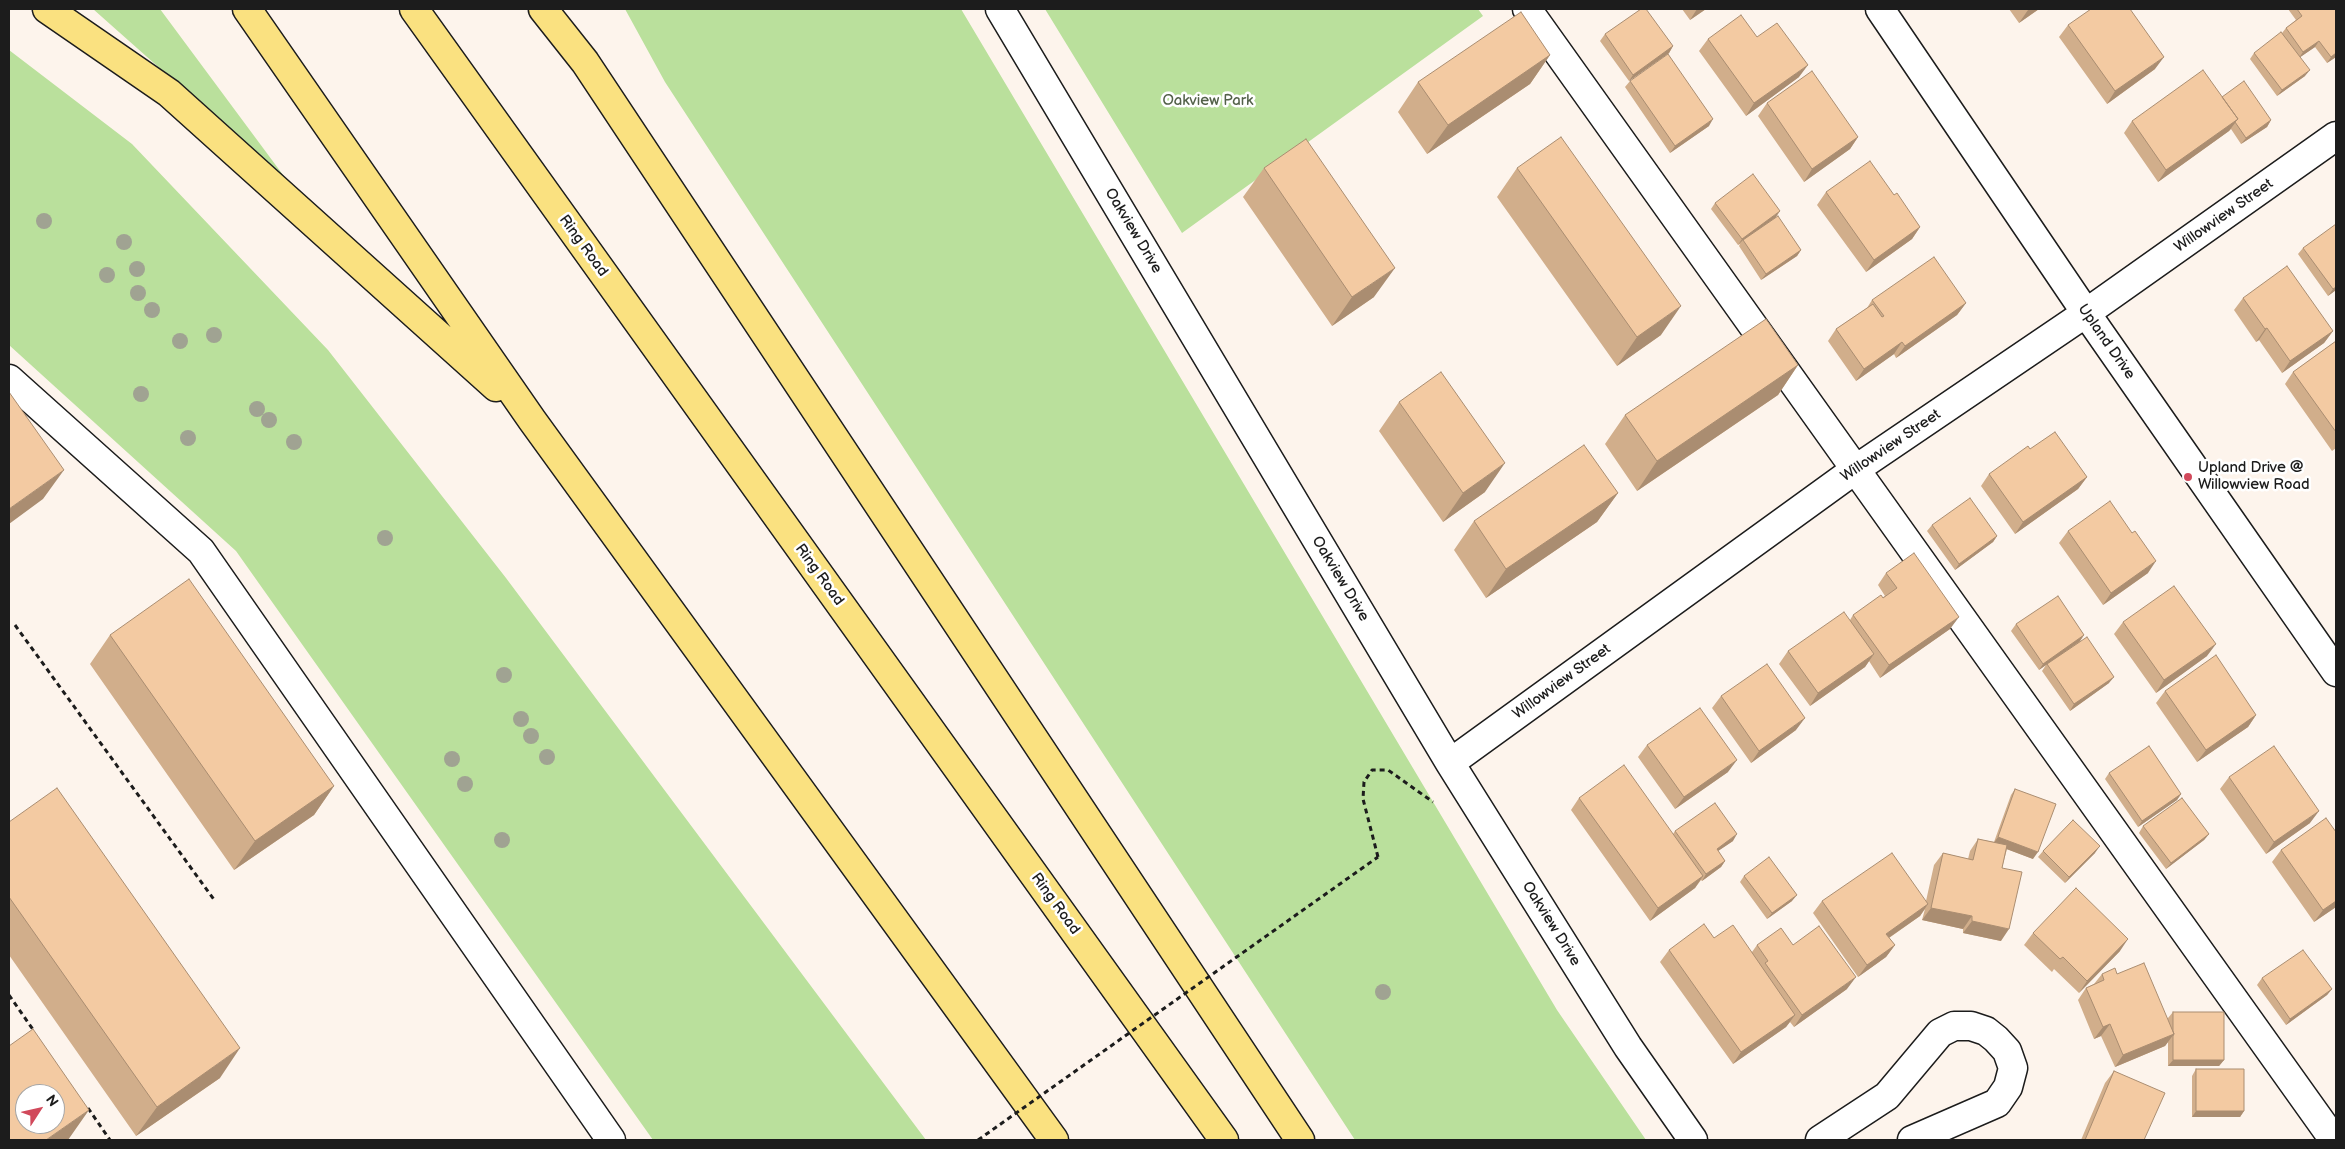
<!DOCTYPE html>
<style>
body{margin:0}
#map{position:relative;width:2345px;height:1149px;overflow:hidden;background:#fdf4ec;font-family:"Balsamiq Sans",sans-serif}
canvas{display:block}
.frame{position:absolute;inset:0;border:10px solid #1c1c1c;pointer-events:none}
.north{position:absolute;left:15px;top:1084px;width:50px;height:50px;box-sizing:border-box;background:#fff;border:1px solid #a4a4a4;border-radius:50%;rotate:55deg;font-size:14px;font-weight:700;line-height:20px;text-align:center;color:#1c1c1c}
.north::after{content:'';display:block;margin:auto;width:18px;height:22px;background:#d1495b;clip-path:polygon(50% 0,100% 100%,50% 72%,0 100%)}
</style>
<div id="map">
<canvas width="2345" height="1149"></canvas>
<div class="frame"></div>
<div class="north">N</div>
</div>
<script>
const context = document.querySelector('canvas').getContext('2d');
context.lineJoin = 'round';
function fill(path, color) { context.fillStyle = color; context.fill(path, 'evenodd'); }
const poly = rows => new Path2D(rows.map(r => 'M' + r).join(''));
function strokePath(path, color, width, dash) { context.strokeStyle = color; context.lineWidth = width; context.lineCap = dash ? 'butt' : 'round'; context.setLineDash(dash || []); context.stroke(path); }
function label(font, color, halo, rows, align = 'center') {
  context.font = font + ' "Balsamiq Sans",sans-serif'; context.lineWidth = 5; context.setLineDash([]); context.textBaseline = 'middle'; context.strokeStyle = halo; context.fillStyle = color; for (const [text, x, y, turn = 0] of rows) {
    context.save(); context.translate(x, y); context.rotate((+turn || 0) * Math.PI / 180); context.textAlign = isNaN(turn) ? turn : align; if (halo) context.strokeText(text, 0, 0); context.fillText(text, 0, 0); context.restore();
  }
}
fill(poly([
 [93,9,160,9,289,183],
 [625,9,961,9,1557,1010,1646,1140,1355,1140,665,82],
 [1045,9,1478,9,1483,16,1182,233],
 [9,50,132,144,328,350,506,578,926,1140,653,1140,236,551,9,345]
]), '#bae09c');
const minor = poly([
 [1000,9,1450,763,1628,1047,1693,1140],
 [1527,9,2334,1140],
 [1880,9,2086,313,2336,672],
 [9,379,201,551,611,1140],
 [1450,763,1856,469,2086,313,2336,136],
 [1820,1140,1887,1096,1940,1033,1954,1026,1971,1026,1986,1031,1996,1039,2007,1051,2013,1068,2008,1087,1997,1103,1912,1140]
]);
const highway = poly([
 [47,9,169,93,496,387],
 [247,9,532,420,1054,1140],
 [414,9,1224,1140],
 [543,9,585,62,1300,1140]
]);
strokePath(minor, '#1c1c1c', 31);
strokePath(highway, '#1c1c1c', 31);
strokePath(poly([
 [15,625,215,901],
 [1378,857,1363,799,1364,782,1372,770,1388,770,1433,802],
 [9,995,34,1031],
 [88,1108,110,1140]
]), '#1c1c1c', 3, [5, 4]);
strokePath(minor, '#fff', 28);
strokePath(highway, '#fae180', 28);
strokePath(poly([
 [978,1140,1378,857]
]), '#1c1c1c', 3, [5, 4]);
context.fillStyle = '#a0a392';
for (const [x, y] of [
 [44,221],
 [124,242],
 [137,269],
 [107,275],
 [138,293],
 [152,310],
 [214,335],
 [180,341],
 [141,394],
 [257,409],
 [269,420],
 [188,438],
 [294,442],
 [385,538],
 [504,675],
 [521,719],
 [531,736],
 [547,757],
 [452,759],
 [465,784],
 [502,840],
 [1383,992]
]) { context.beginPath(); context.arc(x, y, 8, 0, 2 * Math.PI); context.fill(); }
fill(poly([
 [1682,9,1706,9,1690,20],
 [2009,9,2039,9,2019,23],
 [2288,9,2336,9,2336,57,2327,63,2315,47,2300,57,2305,76,2277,96,2250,59,2254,53,2282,33,2286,28,2296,20],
 [2068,25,2155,69,2107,104,2059,37],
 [1605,34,1673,46,1669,53,1629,81,1600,41],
 [1757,37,1799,77,1746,116,1699,51,1708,39],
 [1550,55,1530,84,1427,154,1398,112,1418,82],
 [1630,81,1709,126,1670,153,1625,87],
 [2222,97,2271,120,2267,127,2241,144,2231,129,2229,131,2158,182,2124,133,2132,121],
 [1767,103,1858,137,1850,149,1804,182,1758,116],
 [1264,168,1374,297,1332,326,1243,197],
 [1517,168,1661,335,1617,366,1497,197],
 [1826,192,1894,195,1920,227,1912,239,1866,272,1817,205],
 [1715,203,1776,217,1801,250,1797,256,1761,280,1739,246,1740,244,1738,245,1711,209],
 [2303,248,2336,290,2328,296,2298,254],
 [2243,298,2333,331,2324,343,2282,373,2259,340,2256,342,2234,310],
 [1872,300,1966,303,1957,315,1896,358,1894,354,1856,381,1828,341,1836,329,1867,308],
 [2336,341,2336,448,2332,451,2285,384,2293,372],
 [1798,365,1778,395,1637,491,1605,444,1625,415],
 [1399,402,1485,492,1443,522,1379,431],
 [2030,449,2087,477,2078,489,2015,534,1981,486,1989,474],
 [1618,493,1597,522,1486,598,1454,550,1474,521],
 [1932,525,1997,536,1993,542,1955,570,1927,531],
 [2068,531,2148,573,2103,605,2059,543],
 [1886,573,1950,629,1880,678,1869,661,1865,667,1810,706,1779,664,1788,651,1850,620,1853,615,1885,596,1878,585],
 [2123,622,2207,656,2156,693,2114,634],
 [2016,624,2084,635,2080,641,2109,683,2070,711,2042,671,2046,665,2039,670,2011,631],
 [110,635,334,786,314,815,234,870,90,664],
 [2165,691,2256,715,2248,727,2197,762,2156,703],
 [1721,696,1796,730,1751,763,1712,708],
 [1647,745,1728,772,1675,809,1638,757],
 [2109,773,2181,794,2177,800,2138,827,2105,779],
 [2229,777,2310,823,2266,854,2220,789],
 [2015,789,2033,859,2007,849,2002,868,2001,941,1963,933,1963,929,1922,920,1925,909,1920,916,1889,938,1895,945,1886,957,1858,977,1813,913,1822,901,1926,901,1934,865,1943,853,1968,859,1970,851,1978,839,1994,842,2011,795],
 [1579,798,1673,834,1675,831,1733,841,1718,851,1725,861,1721,867,1702,881,1701,880,1695,888,1650,921,1571,810],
 [9,822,220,1078,136,1136,9,955],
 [2143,826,2209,834,2204,840,2166,869,2139,833],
 [2336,832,2336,907,2314,922,2272,862,2281,850],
 [2043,851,2095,853,2065,883,2038,857],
 [1744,876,1792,901,1767,919,1740,882],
 [2033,933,2120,951,2079,993,2054,969,2052,972,2024,945],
 [1714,938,1752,952,1757,945,1793,945,1847,989,1794,1027,1790,1022,1786,1027,1733,1064,1660,962,1669,950],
 [2102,974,2117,974,2168,1020,2168,1018,2173,1012,2224,1060,2219,1066,2168,1066,2168,1042,2165,1046,2115,1067,2101,1036,2094,1039,2078,1000,2086,988,2094,984],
 [2262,978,2332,989,2327,995,2286,1025,2257,985],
 [2196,1069,2244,1111,2240,1117,2192,1117,2192,1076],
 [2114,1071,2144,1140,2081,1140,2105,1083]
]), '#d1ae8b');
fill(poly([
 [1697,9,1706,9,1690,20],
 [2030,9,2039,9,2019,23,2028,10],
 [2319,41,2315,47,2299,58,2303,52],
 [1673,46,1669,53,1629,81,1633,75],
 [2336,53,2336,57,2327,63,2331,57],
 [1550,55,1530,84,1427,154,1448,125],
 [2164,57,2155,69,2107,104,2115,91],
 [1808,65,1799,77,1746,116,1754,103],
 [2310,70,2305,76,2277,96,2282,90],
 [1713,119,1709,126,1670,153,1675,146],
 [2238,119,2229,131,2158,182,2166,170],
 [2271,120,2267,127,2241,144,2246,138],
 [1858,137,1850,149,1804,182,1812,169],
 [1780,211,1776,217,1743,240,1738,245,1742,239],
 [1920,227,1912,239,1866,272,1874,260],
 [1801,250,1797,256,1761,280,1766,274],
 [1395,268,1374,297,1332,326,1352,297],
 [2336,287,2336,290,2328,296,2333,289],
 [1966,303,1957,315,1896,358,1905,346],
 [1681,306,1661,335,1617,366,1637,337],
 [2267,328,2259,340,2256,342,2265,329],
 [2333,331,2324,343,2282,373,2290,361],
 [1902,342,1894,354,1856,381,1864,369],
 [1798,365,1778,395,1637,491,1657,461],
 [1505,463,1485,492,1443,522,1463,493],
 [64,470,43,499,9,524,9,509],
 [2087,477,2078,489,2015,534,2023,522],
 [1618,493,1597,522,1486,598,1506,569],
 [1997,536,1993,542,1955,570,1959,564],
 [2156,561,2148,573,2103,605,2111,593],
 [1959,617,1950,629,1880,678,1889,665],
 [2084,635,2080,641,2039,670,2043,664],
 [2216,644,2207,656,2156,693,2164,680],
 [1874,654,1865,667,1810,706,1818,693],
 [2114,677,2109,683,2070,711,2074,704],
 [2256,715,2248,727,2197,762,2206,750],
 [1805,718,1796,730,1751,763,1759,751],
 [1737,760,1728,772,1675,809,1684,797],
 [334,786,314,815,234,870,255,841],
 [2181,794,2177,800,2138,827,2142,821],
 [2319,811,2310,823,2266,854,2274,842],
 [1737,834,1733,841,1712,855,1717,849],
 [2209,834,2204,840,2166,869,2171,863],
 [1998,837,2038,852,2033,859,1993,844],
 [2100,846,2095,853,2065,883,2069,877],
 [1725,861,1721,867,1702,881,1706,874],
 [1703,876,1695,888,1650,921,1658,908],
 [1797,895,1792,901,1767,919,1772,913],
 [2336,901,2336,907,2314,922,2323,910],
 [1928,904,1920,916,1877,946,1886,934],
 [1931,908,1972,916,1963,929,1922,920],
 [1972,921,2009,929,2001,941,1963,933],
 [2128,939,2120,951,2079,993,2087,981],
 [1895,945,1886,957,1858,977,1867,965],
 [1856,977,1847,989,1794,1027,1802,1015],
 [2332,989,2327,995,2286,1025,2290,1019],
 [1795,1015,1786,1027,1733,1064,1741,1052],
 [2110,1024,2101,1036,2094,1039,2103,1027],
 [2174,1034,2165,1046,2115,1067,2123,1055],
 [240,1048,220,1078,136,1136,157,1107],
 [2173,1060,2224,1060,2219,1066,2168,1066],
 [89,1110,68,1140,46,1140],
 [2196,1111,2244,1111,2240,1117,2192,1117]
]), '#aa8d71');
const building = poly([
 [1641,9,1646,9,1673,46,1633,75,1605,34,1641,9],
 [2091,9,2130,9,2164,57,2115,91,2068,25,2091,9],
 [2297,9,2336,9,2336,53,2331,57,2319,41,2303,52,2286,28,2302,16,2297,9],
 [1521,12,1550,55,1448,125,1418,82,1521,12],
 [1741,15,1757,37,1777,23,1808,65,1754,103,1708,39,1741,15],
 [2281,32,2310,70,2282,90,2254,53,2281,32],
 [1668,54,1713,119,1675,146,1630,81,1668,54],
 [2203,70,2238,119,2166,170,2132,121,2203,70],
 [1812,71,1858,137,1812,169,1767,103,1812,71],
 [2244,81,2271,120,2246,138,2235,122,2238,119,2222,97,2244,81],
 [1561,137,1681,306,1637,337,1517,168,1561,137],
 [1306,139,1395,268,1352,297,1264,168,1306,139],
 [1870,161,1894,195,1897,193,1920,227,1874,260,1826,192,1870,161],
 [1753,174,1780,211,1742,239,1715,203,1753,174],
 [1778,216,1801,250,1766,274,1743,240,1778,216],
 [2336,224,2336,287,2333,289,2303,248,2336,224],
 [1934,257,1966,303,1905,346,1902,342,1864,369,1836,329,1873,304,1882,317,1884,316,1872,300,1934,257],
 [2287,266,2333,331,2290,361,2267,328,2265,329,2243,298,2287,266],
 [1766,319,1798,365,1657,461,1625,415,1766,319],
 [2336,341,2336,432,2293,372,2336,341],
 [1441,372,1505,463,1463,493,1399,402,1441,372],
 [9,392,64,470,9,509,9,392],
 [2055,432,2087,477,2023,522,1989,474,2028,446,2030,449,2055,432],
 [1584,445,1618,493,1506,569,1474,521,1584,445],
 [1970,498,1997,536,1959,564,1932,525,1970,498],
 [2110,501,2132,533,2135,531,2156,561,2111,593,2068,531,2110,501],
 [1914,553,1959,617,1889,665,1853,615,1881,595,1883,598,1897,588,1886,573,1914,553],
 [189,579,334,786,255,841,110,635,189,579],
 [2174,586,2216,644,2164,680,2123,622,2174,586],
 [2058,596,2084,635,2043,664,2016,624,2058,596],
 [1844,612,1874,654,1818,693,1788,651,1844,612],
 [2087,637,2114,677,2074,704,2047,664,2087,637],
 [2216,655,2256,715,2206,750,2165,691,2216,655],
 [1767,664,1805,718,1759,751,1721,696,1767,664],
 [1700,708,1737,760,1684,797,1647,745,1700,708],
 [2149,746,2181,794,2142,821,2109,773,2149,746],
 [2274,746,2319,811,2274,842,2229,777,2274,746],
 [1624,765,1703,876,1658,908,1579,798,1624,765],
 [57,788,240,1048,157,1107,9,897,9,822,57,788],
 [2015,789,2056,804,2038,852,1998,837,2015,789],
 [2182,798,2209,834,2171,863,2143,826,2182,798],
 [1715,803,1737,834,1717,849,1725,861,1706,874,1675,831,1715,803],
 [2326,818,2336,832,2336,901,2323,910,2281,850,2326,818],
 [2073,820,2100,846,2069,877,2043,851,2073,820],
 [1978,839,2007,845,2002,868,2022,872,2009,929,1972,921,1972,916,1931,908,1943,853,1973,860,1978,839],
 [1892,853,1928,904,1886,934,1895,945,1867,965,1822,901,1892,853],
 [1769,857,1797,895,1772,913,1744,876,1769,857],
 [2076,888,2128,939,2087,981,2063,957,2060,959,2033,933,2076,888],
 [1704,924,1714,938,1733,925,1795,1015,1741,1052,1669,950,1704,924],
 [1819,926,1856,977,1802,1015,1765,963,1768,961,1757,945,1781,928,1793,945,1819,926],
 [2303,950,2332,989,2290,1019,2262,978,2303,950],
 [2144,963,2174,1034,2123,1055,2110,1024,2103,1027,2086,988,2104,980,2102,974,2115,968,2117,974,2144,963],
 [2173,1012,2224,1012,2224,1060,2173,1060,2173,1036,2174,1034,2173,1031,2173,1012],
 [33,1029,89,1110,46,1140,9,1140,9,1046,33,1029],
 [25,1094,55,1094,55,1124,25,1124,25,1094],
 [2196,1069,2244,1069,2244,1111,2196,1111,2196,1069],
 [2114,1071,2165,1093,2144,1140,2085,1140,2114,1071]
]);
fill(building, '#f3caa2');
strokePath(building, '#aa8d71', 1);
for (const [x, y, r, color] of [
 [2188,477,5,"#d1495b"]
]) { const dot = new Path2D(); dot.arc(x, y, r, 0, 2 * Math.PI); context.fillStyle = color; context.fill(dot); strokePath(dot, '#fff', 2); }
label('15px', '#536149', '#fff', [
 ["Oakview Park",1208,101]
]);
label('15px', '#1c1c1c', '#fff', [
 ["Willowview Street",2224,216,-35],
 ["Oakview Drive",1133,231,59],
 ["Ring Road",583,246,54],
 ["Upland Drive",2106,342,55],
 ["Willowview Street",1891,446,-34],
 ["Ring Road",819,575,54],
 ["Oakview Drive",1340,579,59],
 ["Willowview Street",1562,682,-36],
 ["Ring Road",1055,904,54],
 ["Oakview Drive",1551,924,58]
]);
label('15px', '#1c1c1c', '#fff', [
 ["Upland Drive @",2198,468],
 ["Willowview Road",2198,485]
], 'left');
</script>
